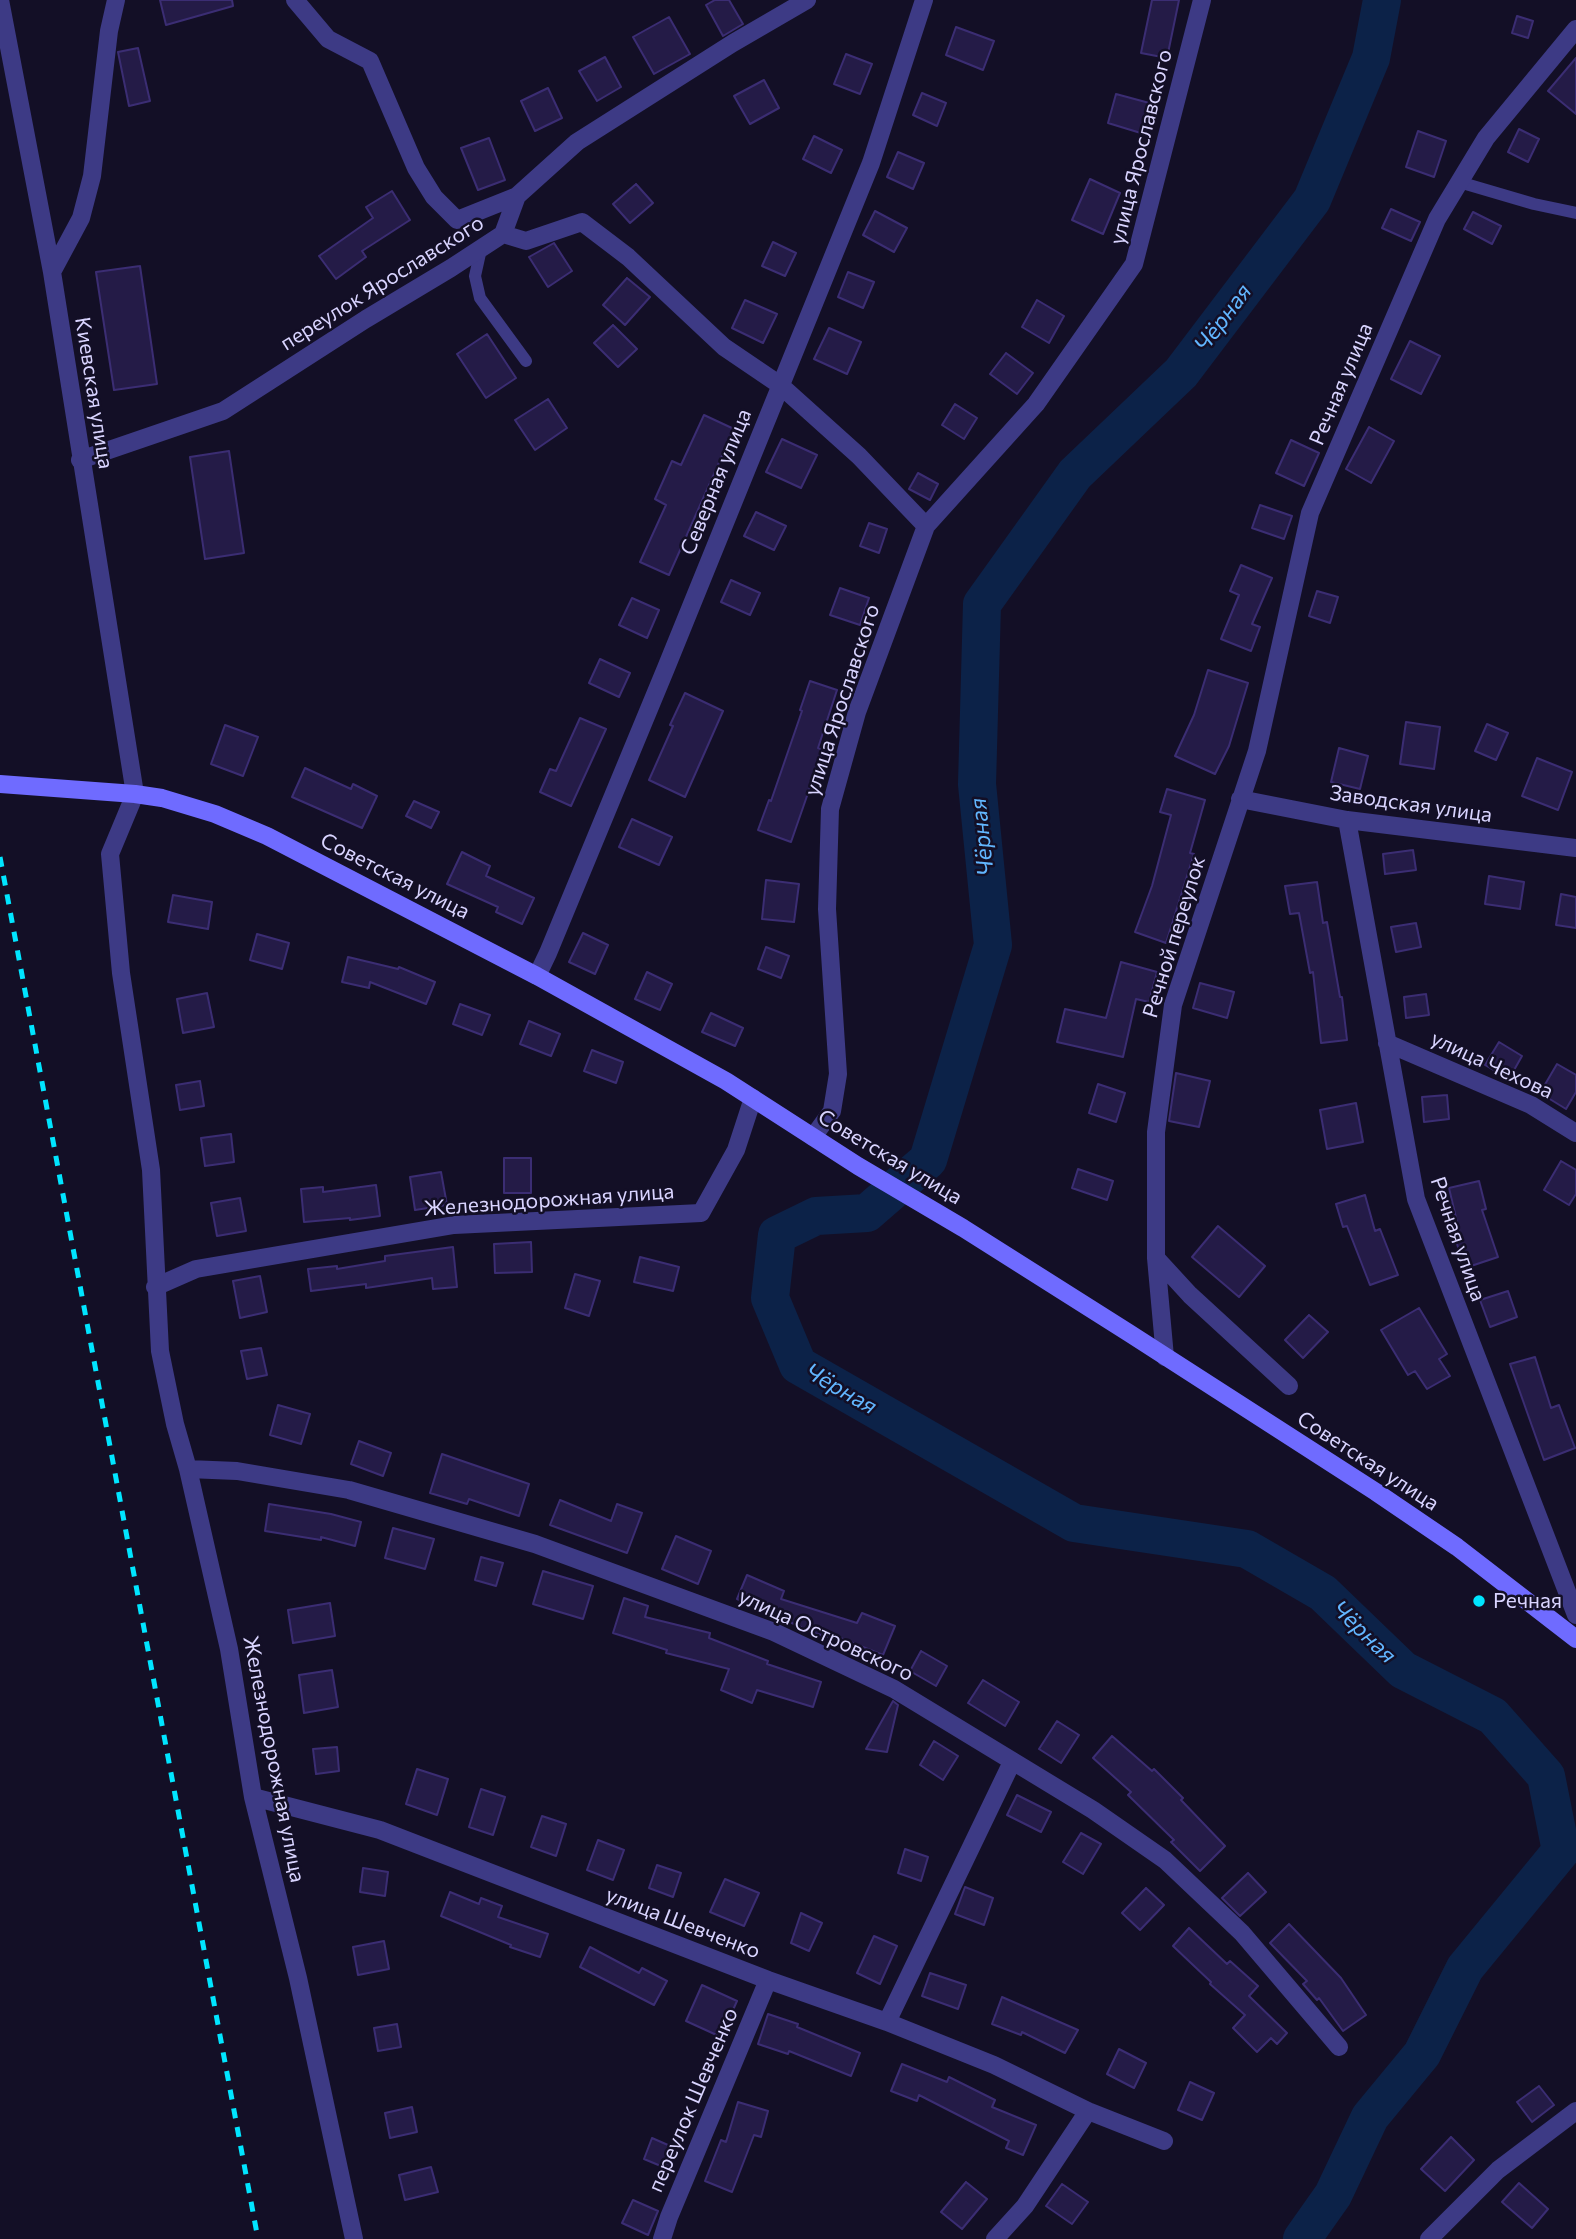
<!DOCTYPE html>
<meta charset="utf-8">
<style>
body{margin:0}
canvas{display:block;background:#130f26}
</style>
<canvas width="1576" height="2239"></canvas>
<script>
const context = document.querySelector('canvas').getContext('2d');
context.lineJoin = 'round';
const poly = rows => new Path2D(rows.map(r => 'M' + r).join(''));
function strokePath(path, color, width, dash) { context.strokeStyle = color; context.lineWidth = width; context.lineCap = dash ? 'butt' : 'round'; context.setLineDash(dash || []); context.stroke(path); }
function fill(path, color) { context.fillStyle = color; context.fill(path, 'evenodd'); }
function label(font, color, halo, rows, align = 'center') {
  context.font = font + ' Commissioner,sans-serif'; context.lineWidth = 5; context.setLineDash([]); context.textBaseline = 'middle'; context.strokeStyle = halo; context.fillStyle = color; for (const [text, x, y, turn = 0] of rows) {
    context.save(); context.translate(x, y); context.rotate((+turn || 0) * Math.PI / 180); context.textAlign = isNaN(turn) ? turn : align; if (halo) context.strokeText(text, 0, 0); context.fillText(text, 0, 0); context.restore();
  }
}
strokePath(poly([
 [1302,2239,1333,2195,1370,2117,1422,2054,1465,1968,1561,1851,1546,1776,1493,1716,1403,1670,1323,1593,1247,1549,1074,1523,798,1365,770,1298,777,1235,816,1216,867,1213,928,1160,993,945,977,784,982,604,1075,474,1181,373,1312,200,1371,58,1382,0]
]), '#0c2248', 38);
const building = poly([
 [160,0,232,0,233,6,166,25,160,0],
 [715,0,729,0,743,24,723,36,706,5,715,0],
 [1152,0,1179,0,1167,58,1141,53,1152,0],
 [1517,16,1533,21,1528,38,1512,33,1517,16],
 [669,17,690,54,654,74,633,37,669,17],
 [956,27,994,41,983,70,946,55,956,27],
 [138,48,150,101,129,106,118,52,138,48],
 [846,54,872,64,860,94,834,84,846,54],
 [605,57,621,87,597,101,579,71,605,57],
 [1576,58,1576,114,1548,91,1576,58],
 [764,80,779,108,750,124,734,96,764,80],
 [548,88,562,118,535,131,521,101,548,88],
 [922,93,946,103,937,126,913,115,922,93],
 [1116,94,1153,104,1144,134,1108,123,1116,94],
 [1519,129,1539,139,1528,162,1508,152,1519,129],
 [1418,131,1446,141,1434,177,1406,167,1418,131],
 [814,136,842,150,831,173,803,159,814,136],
 [489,138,505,180,478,190,461,148,489,138],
 [898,152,924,163,913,189,887,177,898,152],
 [1090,179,1120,193,1103,234,1072,220,1090,179],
 [636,184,653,203,630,223,613,204,636,184],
 [392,191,410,220,362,251,366,257,336,279,319,256,373,218,366,207,392,191],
 [1391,209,1420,222,1411,241,1382,228,1391,209],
 [875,211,907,228,894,252,863,235,875,211],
 [1473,212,1501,226,1492,244,1464,229,1473,212],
 [773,242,796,253,785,276,762,266,773,242],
 [554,243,572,271,548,287,529,257,554,243],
 [140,266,157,384,114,390,96,272,140,266],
 [848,272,874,282,863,308,838,297,848,272],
 [627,278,650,297,625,325,603,305,627,278],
 [745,300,777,314,763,343,732,328,745,300],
 [1037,300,1064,316,1049,343,1022,327,1037,300],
 [613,325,637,349,618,367,594,343,613,325],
 [829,328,861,342,847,374,814,359,829,328],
 [487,334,516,378,486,398,457,354,487,334],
 [1410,341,1440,356,1421,394,1391,379,1410,341],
 [1006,353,1033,373,1017,394,990,374,1006,353],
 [548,399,567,428,535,450,515,420,548,399],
 [955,404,977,418,964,439,942,425,955,404],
 [704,415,734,429,669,575,640,562,666,505,655,499,672,461,681,465,704,415],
 [1369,427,1394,441,1371,483,1346,469,1369,427],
 [782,439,817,455,801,488,766,472,782,439],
 [1291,440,1319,453,1304,486,1276,473,1291,440],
 [229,451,244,553,205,559,190,457,229,451],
 [918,473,938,484,930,500,909,489,918,473],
 [1260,505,1292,516,1284,539,1252,528,1260,505],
 [756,512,786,526,774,550,744,536,756,512],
 [869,523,887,529,879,553,860,546,869,523],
 [1241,565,1272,578,1252,624,1260,627,1251,651,1221,639,1239,595,1230,591,1241,565],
 [731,580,760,593,750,615,721,602,731,580],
 [840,588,869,598,860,625,830,615,840,588],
 [1317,591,1338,597,1330,623,1309,616,1317,591],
 [632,598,659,610,647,638,619,625,632,598],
 [600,659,630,673,619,697,589,683,600,659],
 [1208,670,1248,683,1229,746,1215,774,1175,756,1194,715,1208,670],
 [810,681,837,690,818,748,823,750,791,842,758,830,769,800,771,801,802,711,800,710,810,681],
 [685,693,723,711,685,797,649,780,673,726,670,725,685,693],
 [580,718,606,729,571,806,540,792,550,769,556,771,580,718],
 [1406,722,1440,727,1434,769,1400,764,1406,722],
 [1487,724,1508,733,1496,760,1475,751,1487,724],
 [225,725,258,737,243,776,211,764,225,725],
 [1339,748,1368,756,1360,789,1331,782,1339,748],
 [1537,758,1572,772,1558,810,1522,796,1537,758],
 [305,768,351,789,353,784,377,796,362,828,292,797,305,768],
 [1167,789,1205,800,1190,853,1194,854,1166,943,1135,932,1152,886,1171,815,1160,812,1167,789],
 [414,801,439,812,431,828,406,816,414,801],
 [632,819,672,837,659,865,619,847,632,819],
 [1413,850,1416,870,1385,874,1383,854,1413,850],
 [462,852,490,866,486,876,534,898,522,924,496,912,498,907,447,884,462,852],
 [1489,876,1524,882,1520,909,1485,904,1489,876],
 [766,880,799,884,794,922,762,919,766,880],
 [1317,882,1323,923,1327,922,1340,997,1342,997,1347,1040,1321,1043,1313,972,1310,973,1299,913,1290,914,1285,886,1317,882],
 [1561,894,1576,897,1576,928,1556,925,1561,894],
 [173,895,212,902,208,929,168,922,173,895],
 [1416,923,1421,947,1396,952,1391,927,1416,923],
 [583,933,608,945,595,974,569,962,583,933],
 [257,934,289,943,282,969,250,960,257,934],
 [766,947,789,956,781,978,758,969,766,947],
 [348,957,398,969,399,967,435,982,426,1004,370,982,369,988,342,982,348,957],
 [1121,962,1157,972,1149,1002,1136,999,1123,1057,1057,1042,1065,1009,1106,1018,1121,962],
 [647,972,672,984,660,1010,635,999,647,972],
 [1200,983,1234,992,1227,1018,1193,1008,1200,983],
 [207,993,214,1027,183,1033,177,999,207,993],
 [1426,994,1429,1015,1406,1018,1404,997,1426,994],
 [460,1004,490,1015,482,1035,453,1024,460,1004],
 [711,1013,743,1028,735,1046,702,1032,711,1013],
 [529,1021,560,1034,551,1056,520,1044,529,1021],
 [1499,1042,1522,1056,1509,1079,1485,1065,1499,1042],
 [592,1050,623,1062,616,1083,584,1071,592,1050],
 [1557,1064,1576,1075,1576,1092,1566,1109,1540,1093,1557,1064],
 [1176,1073,1210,1081,1199,1127,1169,1121,1176,1073],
 [200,1081,204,1106,180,1110,176,1085,200,1081],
 [1098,1084,1125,1093,1116,1122,1089,1113,1098,1084],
 [1447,1095,1449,1119,1424,1122,1422,1097,1447,1095],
 [1356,1103,1363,1142,1327,1149,1320,1110,1356,1103],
 [231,1134,234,1162,205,1166,201,1138,231,1134],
 [504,1158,531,1158,531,1193,504,1193,504,1158],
 [1561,1161,1576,1170,1576,1194,1569,1205,1544,1190,1561,1161],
 [1078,1169,1113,1181,1107,1200,1072,1188,1078,1169],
 [441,1172,447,1205,415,1210,410,1177,441,1172],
 [1479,1181,1486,1209,1482,1210,1498,1257,1465,1268,1456,1241,1461,1239,1449,1188,1479,1181],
 [376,1185,380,1216,350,1220,350,1218,304,1222,301,1189,323,1187,323,1192,376,1185],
 [1365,1195,1375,1231,1380,1229,1398,1275,1370,1285,1347,1226,1343,1227,1336,1204,1365,1195],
 [240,1198,246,1231,217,1236,211,1203,240,1198],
 [1218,1226,1265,1266,1239,1297,1192,1257,1218,1226],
 [531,1242,532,1272,495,1273,494,1244,531,1242],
 [453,1247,457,1287,433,1289,432,1278,366,1288,366,1284,311,1291,308,1269,337,1266,337,1269,385,1261,385,1256,453,1247],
 [640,1257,679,1267,673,1291,634,1282,640,1257],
 [575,1274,600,1281,589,1316,565,1308,575,1274],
 [260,1276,267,1312,240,1318,233,1281,260,1276],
 [1508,1291,1517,1317,1490,1327,1480,1300,1508,1291],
 [1419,1308,1447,1354,1439,1359,1450,1376,1427,1389,1415,1371,1408,1375,1381,1330,1419,1308],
 [1309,1315,1328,1332,1303,1358,1285,1340,1309,1315],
 [261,1348,267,1375,247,1379,241,1351,261,1348],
 [1535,1357,1551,1408,1559,1405,1575,1448,1544,1460,1510,1364,1535,1357],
 [278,1405,310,1414,301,1444,270,1435,278,1405],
 [359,1441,391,1453,383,1476,351,1464,359,1441],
 [442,1454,529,1484,519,1516,469,1499,467,1504,430,1493,442,1454],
 [560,1500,611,1521,617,1504,642,1513,627,1553,550,1525,560,1500],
 [269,1504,331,1514,361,1522,355,1546,321,1537,321,1540,265,1531,269,1504],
 [393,1528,434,1539,425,1569,385,1558,393,1528],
 [676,1536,711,1551,698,1584,662,1569,676,1536],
 [481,1557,503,1563,496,1586,475,1580,481,1557],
 [543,1571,593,1586,583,1619,533,1604,543,1571],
 [747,1575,784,1591,781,1599,857,1623,862,1613,895,1626,883,1655,828,1633,827,1637,801,1629,801,1627,737,1599,747,1575],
 [624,1598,648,1606,645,1617,710,1633,709,1638,768,1661,767,1664,821,1682,813,1707,757,1690,752,1703,721,1690,729,1669,666,1653,667,1650,613,1633,624,1598],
 [330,1603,335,1636,293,1643,288,1610,330,1603],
 [921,1651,947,1666,936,1686,910,1671,921,1651],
 [332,1670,338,1707,304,1713,299,1675,332,1670],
 [983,1680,1019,1702,1005,1726,968,1703,983,1680],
 [893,1701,898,1705,887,1752,866,1749,893,1701],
 [1057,1721,1079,1735,1061,1763,1039,1749,1057,1721],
 [1112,1736,1152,1771,1154,1769,1183,1798,1181,1800,1225,1846,1200,1871,1171,1842,1174,1840,1128,1795,1131,1792,1093,1758,1112,1736],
 [934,1741,958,1756,943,1780,920,1765,934,1741],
 [337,1747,339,1771,316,1774,313,1749,337,1747],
 [417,1769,448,1779,437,1815,406,1804,417,1769],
 [481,1789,505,1797,493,1835,469,1827,481,1789],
 [1017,1795,1051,1812,1041,1832,1007,1815,1017,1795],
 [542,1816,566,1824,556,1856,531,1847,542,1816],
 [1081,1833,1101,1844,1083,1874,1063,1862,1081,1833],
 [598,1840,624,1850,613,1880,587,1870,598,1840],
 [905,1849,928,1857,921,1881,898,1873,905,1849],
 [657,1865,681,1873,673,1897,649,1888,657,1865],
 [363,1868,388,1872,385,1896,360,1892,363,1868],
 [1248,1873,1266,1892,1240,1916,1222,1898,1248,1873],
 [725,1879,759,1893,744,1926,710,1912,725,1879],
 [965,1887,993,1898,984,1925,955,1914,965,1887],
 [1146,1888,1164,1905,1140,1930,1122,1913,1146,1888],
 [450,1892,479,1904,481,1898,502,1906,498,1917,548,1934,540,1957,510,1947,511,1945,441,1916,450,1892],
 [801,1913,822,1923,809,1951,791,1943,801,1913],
 [1289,1924,1341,1978,1366,2015,1343,2031,1319,1998,1317,2000,1303,1984,1307,1981,1270,1943,1289,1924],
 [1189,1928,1227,1964,1230,1961,1258,1986,1249,1996,1287,2033,1277,2044,1271,2038,1257,2052,1233,2028,1245,2015,1210,1984,1211,1982,1173,1946,1189,1928],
 [874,1936,897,1946,880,1984,857,1973,874,1936],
 [384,1941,389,1969,358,1975,353,1947,384,1941],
 [590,1947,639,1973,642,1968,667,1981,654,2005,580,1967,590,1947],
 [930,1973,966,1985,958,2009,922,1996,930,1973],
 [702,1985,737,2001,721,2037,686,2021,702,1985],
 [1002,1997,1078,2030,1065,2053,1022,2032,1021,2035,992,2024,1002,1997],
 [768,2014,798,2024,797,2027,860,2053,851,2076,789,2051,788,2054,758,2044,768,2014],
 [397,2024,401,2047,378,2051,374,2028,397,2024],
 [1119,2049,1146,2063,1134,2088,1107,2074,1119,2049],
 [902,2064,947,2082,949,2077,995,2100,992,2107,1036,2125,1023,2155,1006,2148,1009,2141,919,2095,917,2101,891,2091,902,2064],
 [1190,2082,1214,2093,1202,2120,1178,2110,1190,2082],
 [1539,2086,1554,2105,1532,2122,1517,2102,1539,2086],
 [738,2102,768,2111,761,2137,754,2135,732,2192,705,2181,721,2140,726,2142,738,2102],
 [412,2107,417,2132,390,2138,385,2113,412,2107],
 [1451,2137,1474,2160,1445,2191,1421,2169,1451,2137],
 [652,2138,677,2149,668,2169,644,2159,652,2138],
 [431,2167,438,2192,405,2200,399,2175,431,2167],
 [966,2182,987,2199,962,2229,941,2212,966,2182],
 [1519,2183,1548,2209,1532,2228,1502,2202,1519,2183],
 [1062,2184,1088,2202,1072,2224,1046,2206,1062,2184],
 [633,2200,658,2211,648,2235,622,2223,633,2200]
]);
fill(building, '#241b47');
strokePath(building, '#3b2d73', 2);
strokePath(poly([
 [1459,182,1534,204,1576,213],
 [481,249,475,276,480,298,526,361]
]), '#3d3a85', 12);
strokePath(poly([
 [0,0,52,272,135,794,110,854,121,973,151,1170,160,1351,175,1424,188,1469,229,1649,253,1797,298,1978,354,2239],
 [295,0,328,39,370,61,416,168,434,197,457,220,517,196],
 [503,234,526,241,582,222,628,257,724,347,780,385,859,456,926,526],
 [52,272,81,218,92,176,109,31,116,0],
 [80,460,223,411,366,319,451,268,503,234,517,196,577,142,733,43,807,0],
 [1240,799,1347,820,1576,848],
 [1347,820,1416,1199,1576,1615],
 [537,976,548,953,666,668,871,163,924,0],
 [1387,1043,1531,1105,1576,1133],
 [813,1137,832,1111,838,1074,827,909,830,809,857,712,926,526,1036,404,1134,264,1202,0],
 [1156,1258,1156,1132,1173,1005,1257,751,1310,513,1437,219,1486,138,1576,29],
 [155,1287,196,1269,454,1225,701,1213,736,1150,753,1098],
 [1165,1357,1156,1258,1190,1295,1289,1386],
 [188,1469,237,1471,349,1490,535,1544,774,1632,894,1689,1093,1810,1165,1860,1242,1933,1339,2047],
 [253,1797,380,1830,768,1980,887,2022,994,2065,1088,2111,1164,2141],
 [887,2022,1012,1762],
 [662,2239,669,2217,768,1980],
 [995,2239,1025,2206,1088,2111],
 [1429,2239,1498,2170,1576,2111]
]), '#3d3a85', 18);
strokePath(poly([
 [0,784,135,794,162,798,215,814,267,836,537,976,726,1081,858,1166,963,1228,1129,1333,1376,1492,1457,1547,1576,1639]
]), '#6f6bff', 18);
strokePath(poly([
 [0,857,258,2239]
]), '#00e5ff', 5, [10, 9]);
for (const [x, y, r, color] of [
 [1479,1601,7,"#00e5ff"]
]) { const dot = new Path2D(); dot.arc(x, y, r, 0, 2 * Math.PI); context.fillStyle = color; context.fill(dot); strokePath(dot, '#130f26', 2.5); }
label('21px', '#d9d4ff', '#130f26', [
 ["улица Ярославского",1141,147,-76],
 ["переулок Ярославского",382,283,-32],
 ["Речная улица",1341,384,-67],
 ["Киевская улица",94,393,81],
 ["Северная улица",716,482,-68],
 ["улица Ярославского",842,700,-72],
 ["Заводская улица",1411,804,8],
 ["Советская улица",395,876,27],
 ["Речной переулок",1174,937,-73],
 ["улица Чехова",1492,1065,25],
 ["Советская улица",890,1157,31],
 ["Железнодорожная улица",549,1200,-4],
 ["Речная улица",1458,1239,71],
 ["Советская улица",1368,1461,33],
 ["улица Островского",826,1635,25],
 ["Железнодорожная улица",274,1759,79],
 ["улица Шевченко",683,1923,21],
 ["переулок Шевченко",693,2100,-67]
]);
label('21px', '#d9d4ff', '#130f26', [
 ["Речная",1493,1601]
], 'left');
label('italic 23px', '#62b6ff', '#130f26', [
 ["Чёрная",1223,318,-53],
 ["Чёрная",982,837,-96],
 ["Чёрная",841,1389,30],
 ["Чёрная",1364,1632,44]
]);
</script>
